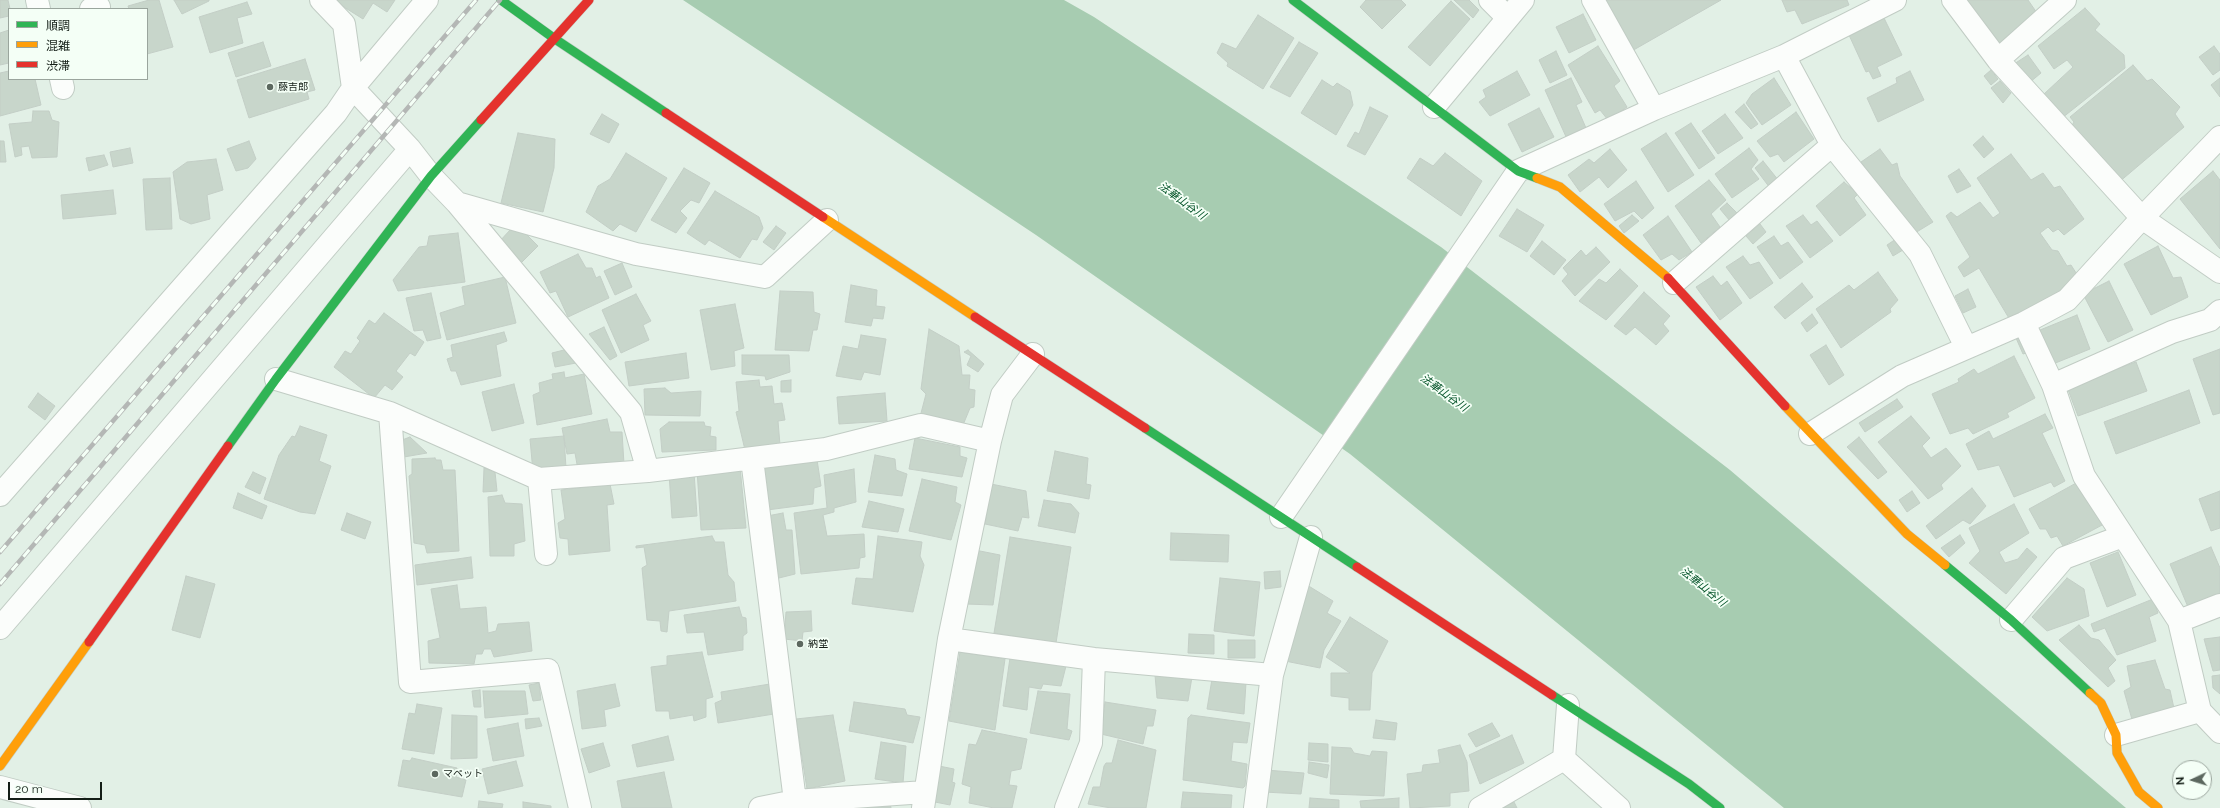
<!DOCTYPE html>
<meta charset="utf-8">
<style>
body{margin:0}
#map{position:relative;width:2220px;height:808px;overflow:hidden;background:#e2f0e6;font-family:Raleway,"Noto Sans JP",sans-serif}
canvas{display:block}
.legend{position:absolute;left:8px;top:8px;width:140px;height:72px;box-sizing:border-box;background:#f4fff6;border:1px solid #9aa59d;margin:0;padding:5px 7px;list-style:none;font-size:12px;color:#141e17}
.legend li{display:flex;align-items:center;gap:8px;height:20px}
.legend b{width:20px;border:1px solid #9aa59d}
.north{position:absolute;left:2172px;top:760px;width:40px;height:40px;box-sizing:border-box;background:#f4fff6;border:1px solid #9aa59d;border-radius:50%;rotate:266deg;font-size:11px;font-weight:700;line-height:16px;text-align:center;color:#141e17}
.north::after{content:'';display:block;margin:auto;width:14px;height:18px;background:#5c685f;clip-path:polygon(50% 0,100% 100%,50% 72%,0 100%)}
.scale{position:absolute;left:8px;top:782px;width:94px;height:18px;box-sizing:border-box;border:2px solid #141e17;border-top:0;padding-left:5px;font-size:12px;line-height:14px;white-space:nowrap;color:#141e17;-webkit-text-stroke:3px #f4fff6;paint-order:stroke}
</style>
<div id="map">
<canvas width="2220" height="808"></canvas>
<ul class="legend">
<li><b style="height:5px;background:#30b455"></b>順調</li>
<li><b style="height:5px;background:#ff9f0a"></b>混雑</li>
<li><b style="height:5px;background:#e5322d"></b>渋滞</li>
</ul>
<div class="north">N</div>
<div class="scale">20 m</div>
</div>
<script>
const context = document.querySelector('canvas').getContext('2d');
context.lineJoin = 'round';
function fill(path, color) { context.fillStyle = color; context.fill(path, 'evenodd'); }
const poly = rows => new Path2D(rows.map(r => 'M' + r).join(''));
function strokePath(path, color, width, dash) { context.strokeStyle = color; context.lineWidth = width; context.lineCap = dash ? 'butt' : 'round'; context.setLineDash(dash || []); context.stroke(path); }
function label(font, color, halo, rows, align = 'center') {
  context.font = font + ' Raleway,"Noto Sans JP",sans-serif'; context.lineWidth = 3.5; context.setLineDash([]); context.textBaseline = 'middle'; context.strokeStyle = halo; context.fillStyle = color; for (const [text, x, y, turn = 0] of rows) {
    context.save(); context.translate(x, y); context.rotate((+turn || 0) * Math.PI / 180); context.textAlign = isNaN(turn) ? turn : align; if (halo) context.strokeText(text, 0, 0); context.fillText(text, 0, 0); context.restore();
  }
}
fill(poly([
 [683,0,1064,0,1094,17,1441,247,1730,470,2126,808,1784,808,1350,454,1036,235]
]), '#a7ccb1');
const building = poly([
 [0,0,8,0,10,9,9,16,0,18,0,0],
 [149,0,159,0,173,47,147,54,147,9,129,9,128,6,149,0],
 [174,0,209,0,209,1,182,14,174,0],
 [337,0,395,0,387,12,373,3,363,19,336,2,337,0],
 [1366,0,1401,0,1406,5,1382,29,1360,7,1366,0],
 [1454,0,1469,0,1479,10,1473,18,1454,0],
 [1606,0,1721,0,1630,52,1602,2,1606,0],
 [1782,0,1847,0,1849,5,1802,24,1795,10,1787,12,1782,0],
 [1966,0,2028,0,2037,13,1999,47,1966,0],
 [1451,1,1470,19,1430,66,1408,47,1451,1],
 [247,2,252,14,237,18,243,43,210,53,199,17,247,2],
 [2085,8,2100,24,2095,30,2124,55,2125,68,2062,118,2044,94,2073,67,2067,60,2054,69,2038,46,2085,8],
 [1583,14,1596,40,1569,53,1556,27,1583,14],
 [1258,15,1294,38,1263,89,1227,66,1228,63,1217,53,1222,43,1236,49,1258,15],
 [1884,18,1902,55,1877,67,1881,76,1873,79,1869,71,1866,72,1849,35,1884,18],
 [9,30,9,63,0,65,0,33,9,30],
 [263,42,271,66,236,77,228,53,263,42],
 [1299,42,1318,53,1290,97,1270,87,1299,42],
 [1598,46,1620,81,1614,86,1627,107,1608,120,1600,110,1595,113,1568,65,1598,46],
 [2214,46,2220,54,2220,70,2213,75,2199,57,2214,46],
 [1556,51,1567,75,1550,83,1539,60,1556,51],
 [2028,55,2041,73,2029,83,2014,64,2028,55],
 [305,59,315,90,307,92,309,99,249,118,237,80,305,59],
 [2133,65,2147,81,2152,79,2180,107,2175,114,2184,127,2118,183,2071,127,2074,122,2070,117,2133,65],
 [1991,70,1998,79,1991,85,1984,76,1991,70],
 [9,71,9,79,35,79,41,105,0,116,0,73,9,71],
 [1517,71,1530,95,1490,116,1479,102,1486,97,1483,90,1517,71],
 [1910,71,1924,100,1878,122,1867,98,1897,83,1896,78,1910,71],
 [1571,78,1582,102,1576,105,1586,128,1567,139,1545,90,1571,78],
 [1774,78,1791,105,1762,125,1746,103,1752,94,1774,78],
 [2220,78,2220,97,2211,85,2220,78],
 [1322,80,1333,87,1337,83,1350,91,1353,105,1336,135,1301,113,1322,80],
 [2000,81,2011,93,2003,103,1991,88,2000,81],
 [1744,104,1758,124,1751,129,1735,112,1744,104],
 [1370,107,1388,116,1365,155,1347,146,1355,132,1359,134,1370,107],
 [1539,108,1554,137,1522,152,1508,124,1539,108],
 [33,111,49,111,52,120,59,122,57,157,32,158,29,146,21,147,22,155,15,157,9,124,32,122,33,111],
 [1796,112,1814,139,1784,162,1778,154,1770,157,1757,141,1796,112],
 [602,114,619,124,609,143,590,134,602,114],
 [1725,114,1743,138,1718,154,1702,131,1725,114],
 [1691,123,1715,158,1699,169,1675,133,1691,123],
 [518,133,555,139,554,168,543,212,501,203,518,133],
 [1666,133,1694,175,1668,192,1641,149,1666,133],
 [1983,136,1994,149,1984,158,1973,145,1983,136],
 [0,141,4,141,6,162,0,162,0,141],
 [249,141,256,159,248,168,236,171,227,149,249,141],
 [130,148,133,163,113,167,110,152,130,148],
 [1749,148,1758,160,1751,169,1759,179,1732,198,1715,174,1749,148],
 [1610,149,1627,170,1608,188,1599,177,1580,192,1568,175,1589,159,1594,163,1610,149],
 [1880,149,1892,165,1897,163,1900,176,1933,222,1915,233,1861,162,1880,149],
 [626,153,667,178,636,232,620,224,613,231,586,212,598,186,610,179,626,153],
 [1445,153,1482,181,1461,216,1407,178,1420,158,1433,166,1445,153],
 [2011,154,2031,180,2043,173,2054,188,2060,186,2084,219,2064,235,2058,229,2053,232,2048,227,2040,233,2052,250,2058,251,2067,266,2071,265,2078,276,2046,306,2010,320,1979,268,1964,277,1958,267,1970,257,1946,216,1951,212,1957,217,1980,202,1993,218,2000,213,1977,178,2011,154],
 [104,155,108,165,89,171,86,158,104,155],
 [216,159,223,190,207,195,210,219,191,224,180,219,173,172,187,162,216,159],
 [1763,161,1779,181,1770,188,1755,168,1763,161],
 [684,168,710,183,699,203,691,200,680,211,687,218,676,233,651,220,684,168],
 [1959,169,1971,186,1957,193,1948,176,1959,169],
 [2213,171,2220,180,2220,249,2180,199,2213,171],
 [170,178,172,229,146,230,143,179,170,178],
 [1709,180,1726,200,1711,214,1720,227,1701,243,1675,206,1709,180],
 [1636,181,1654,208,1642,219,1634,211,1615,221,1604,204,1636,181],
 [1844,182,1858,194,1854,198,1866,215,1840,236,1816,206,1844,182],
 [113,190,116,214,63,219,61,195,113,190],
 [715,191,759,217,763,228,757,240,752,239,740,258,709,240,705,245,687,233,715,191],
 [1727,203,1738,214,1730,221,1720,209,1727,203],
 [1517,209,1544,225,1527,252,1499,236,1517,209],
 [1632,215,1639,221,1624,233,1619,226,1632,215],
 [1803,215,1811,225,1817,221,1833,241,1810,258,1786,226,1803,215],
 [1668,216,1692,252,1679,260,1672,254,1661,260,1643,235,1668,216],
 [1760,224,1766,232,1753,244,1746,236,1760,224],
 [776,226,786,233,774,250,763,242,776,226],
 [511,229,525,233,538,246,520,264,498,243,511,229],
 [458,233,465,282,398,291,393,280,419,247,427,246,429,236,458,233],
 [1774,236,1781,246,1788,242,1803,262,1780,279,1757,247,1774,236],
 [1896,239,1903,250,1893,256,1887,245,1896,239],
 [1542,241,1566,260,1554,275,1530,256,1542,241],
 [2158,246,2173,278,2181,277,2188,297,2151,315,2124,264,2158,246],
 [1596,247,1610,262,1575,296,1562,281,1568,274,1563,268,1581,250,1586,256,1596,247],
 [578,254,586,268,592,268,596,278,600,276,609,298,568,317,556,291,550,293,540,272,578,254],
 [1743,256,1750,265,1759,262,1773,283,1750,299,1726,267,1743,256],
 [622,263,632,287,615,295,604,271,622,263],
 [1620,269,1638,286,1606,320,1579,301,1599,279,1606,283,1620,269],
 [1878,272,1898,300,1890,309,1891,312,1841,348,1816,309,1849,285,1854,290,1878,272],
 [1713,276,1721,286,1727,281,1742,303,1720,320,1696,287,1713,276],
 [505,277,516,323,447,340,440,313,465,305,462,287,505,277],
 [2109,281,2133,330,2108,342,2083,294,2109,281],
 [1802,283,1813,297,1785,319,1774,307,1802,283],
 [851,285,877,290,876,306,885,307,883,319,873,318,871,326,845,322,851,285],
 [1968,289,1976,307,1963,313,1955,296,1968,289],
 [780,291,813,292,814,312,820,314,817,330,813,330,809,351,775,350,780,291],
 [1644,292,1670,316,1663,324,1669,331,1656,345,1635,327,1626,335,1614,326,1644,292],
 [431,293,441,338,427,341,423,330,414,331,406,298,431,293],
 [636,294,651,321,643,325,649,340,621,353,602,310,636,294],
 [735,304,744,348,734,351,735,366,711,370,700,310,735,304],
 [384,313,424,342,415,356,410,353,396,371,403,377,392,390,385,385,374,398,334,367,345,351,351,354,360,341,357,338,369,320,375,324,384,313],
 [1812,314,1818,323,1807,332,1801,323,1812,314],
 [2077,315,2090,349,2053,364,2040,330,2077,315],
 [604,327,617,356,610,360,589,334,604,327],
 [929,329,959,346,962,375,970,375,969,389,975,390,974,407,970,408,963,425,920,417,926,394,921,389,929,329],
 [504,332,507,341,496,345,501,376,461,385,456,371,451,371,447,359,453,357,451,345,504,332],
 [2025,334,2032,351,2023,354,2016,338,2025,334],
 [861,335,886,339,880,375,864,372,861,380,836,376,843,346,858,349,861,335],
 [1826,345,1844,375,1829,385,1810,355,1826,345],
 [572,348,576,363,555,367,552,353,572,348],
 [2220,349,2220,413,2213,415,2193,359,2220,349],
 [968,350,984,364,978,372,967,365,971,356,964,352,968,350],
 [686,353,689,378,629,386,625,362,686,353],
 [742,355,789,355,790,372,766,380,765,376,742,374,742,355],
 [2014,356,2035,398,2007,413,2009,417,1973,434,1968,428,1950,434,1932,394,1959,382,1958,379,1974,369,1978,374,2014,356],
 [2136,362,2147,391,2078,416,2067,387,2136,362],
 [564,372,565,378,584,374,592,414,537,425,533,395,540,392,539,383,553,379,552,374,564,372],
 [759,380,760,387,772,386,774,404,782,403,785,420,778,421,780,445,745,450,736,412,739,411,736,382,759,380],
 [791,380,791,392,781,392,781,381,791,380],
 [514,384,524,423,492,431,482,392,514,384],
 [665,388,671,393,701,391,700,416,645,415,644,389,665,388],
 [2189,390,2200,423,2116,454,2104,422,2189,390],
 [38,393,55,406,45,420,28,407,38,393],
 [885,393,887,421,839,424,837,397,885,393],
 [1897,399,1903,407,1865,432,1859,423,1897,399],
 [2045,414,2053,428,2042,433,2065,481,2054,487,2051,482,2014,497,1999,465,1978,470,1966,444,1989,431,1993,439,2045,414],
 [1911,416,1930,438,1922,446,1931,458,1946,448,1961,466,1941,485,1943,489,1928,499,1878,442,1911,416],
 [607,419,610,432,622,432,624,464,578,470,575,453,567,454,562,428,607,419],
 [669,422,704,422,705,426,711,427,710,436,716,437,716,450,662,452,660,429,669,422],
 [300,426,327,435,319,461,331,466,315,514,300,512,264,499,279,455,292,436,295,437,300,426],
 [564,436,566,468,533,472,530,439,564,436],
 [410,437,427,453,404,457,402,440,410,437],
 [1859,437,1887,472,1878,479,1847,447,1859,437],
 [915,438,960,447,960,456,967,458,962,477,909,469,915,438],
 [1055,451,1088,458,1086,484,1091,485,1089,499,1047,491,1055,451],
 [816,453,821,486,814,488,813,504,767,510,761,464,816,453],
 [875,455,895,459,896,470,907,474,902,496,868,492,875,455],
 [435,458,436,460,441,460,443,470,455,470,459,551,427,553,425,545,414,543,409,476,412,474,412,459,435,458],
 [740,467,746,528,701,530,697,470,740,467],
 [484,468,495,472,497,491,483,492,484,468],
 [854,469,856,502,834,508,834,512,823,515,827,536,864,534,865,557,860,558,859,568,801,574,794,513,827,508,824,475,854,469],
 [253,472,266,478,260,494,245,487,253,472],
 [694,472,697,516,672,518,669,473,694,472],
 [922,479,957,487,955,502,961,505,951,540,909,531,922,479],
 [2078,482,2104,524,2063,546,2057,536,2051,538,2046,529,2040,529,2029,509,2078,482],
 [610,484,614,504,607,505,610,551,569,555,568,539,560,538,558,523,565,519,561,490,610,484],
 [991,484,1026,491,1029,518,1022,517,1018,531,985,524,991,484],
 [1972,488,1986,506,1970,524,1963,520,1936,539,1926,526,1972,488],
 [1912,491,1920,503,1907,512,1899,500,1912,491],
 [2220,491,2220,528,2211,531,2199,499,2220,491],
 [238,493,267,506,262,519,233,508,238,493],
 [502,495,505,503,522,504,525,541,514,544,514,556,490,556,488,497,502,495],
 [1044,500,1071,504,1079,513,1075,533,1038,526,1044,500],
 [869,501,904,509,898,532,862,527,869,501],
 [2014,504,2029,533,1999,552,2005,563,2018,559,2027,548,2037,557,2006,594,1969,563,1980,551,1969,528,2014,504],
 [347,513,371,522,365,539,341,530,347,513],
 [783,513,786,530,792,530,795,574,775,579,767,516,783,513],
 [1171,533,1229,535,1228,562,1170,560,1171,533],
 [1960,535,1965,543,1949,557,1941,548,1960,535],
 [712,536,715,542,724,542,728,575,734,582,736,601,669,611,667,632,661,631,660,621,647,620,642,568,647,565,644,547,636,548,636,546,712,536],
 [878,536,922,542,920,556,924,565,913,612,852,604,856,578,873,579,878,536],
 [1010,537,1071,547,1056,643,994,633,1010,537],
 [2211,547,2220,568,2220,594,2188,607,2170,564,2211,547],
 [975,550,1000,555,993,605,966,604,975,550],
 [2118,552,2136,595,2107,607,2090,563,2118,552],
 [471,557,473,578,417,585,415,565,471,557],
 [1280,571,1281,587,1265,589,1264,572,1280,571],
 [186,576,215,584,200,638,172,630,186,576],
 [1220,578,1260,582,1254,636,1214,631,1220,578],
 [2067,578,2084,589,2089,616,2047,631,2032,617,2067,578],
 [457,585,460,609,486,607,488,633,496,631,498,624,529,622,532,651,494,657,491,649,484,649,482,654,476,654,474,664,429,663,428,641,440,638,431,589,457,585],
 [1307,585,1333,601,1327,613,1341,621,1324,650,1320,668,1285,661,1307,585],
 [2153,599,2158,613,2149,617,2156,641,2117,655,2105,628,2094,632,2091,624,2153,599],
 [739,607,742,617,746,618,747,633,743,636,743,650,708,655,704,632,687,633,684,615,739,607],
 [811,611,812,631,803,632,802,641,784,639,786,612,811,611],
 [1350,617,1388,641,1372,673,1370,710,1349,710,1349,698,1331,696,1331,673,1350,673,1326,657,1350,617],
 [2079,625,2091,638,2099,640,2116,660,2108,668,2115,681,2108,687,2059,640,2079,625],
 [1189,634,1214,635,1214,654,1188,653,1189,634],
 [2220,637,2220,670,2213,671,2204,639,2220,637],
 [1228,640,1255,640,1255,658,1228,658,1228,640],
 [702,652,713,697,706,699,706,717,694,721,693,715,670,719,669,711,656,711,651,667,667,665,667,656,702,652],
 [960,652,1005,659,995,730,949,721,960,652],
 [1010,658,1066,666,1061,686,1043,684,1041,689,1029,687,1027,710,1003,706,1010,658],
 [2155,660,2165,689,2170,690,2175,713,2133,723,2124,691,2131,687,2127,666,2155,660],
 [1155,675,1192,677,1188,701,1157,698,1155,675],
 [2220,675,2220,694,2213,688,2212,676,2220,675],
 [1212,679,1246,683,1244,714,1207,709,1212,679],
 [539,683,541,700,533,701,529,685,539,683],
 [615,684,620,706,604,710,606,726,582,729,577,691,615,684],
 [770,684,774,714,718,723,715,703,722,700,721,692,770,684],
 [480,690,481,707,474,707,472,691,480,690],
 [483,691,525,691,528,714,485,718,483,691],
 [1038,691,1070,694,1067,729,1072,731,1069,740,1030,733,1038,691],
 [854,702,905,709,907,715,920,717,913,743,849,731,854,702],
 [1105,702,1156,710,1153,726,1147,726,1143,744,1101,734,1105,702],
 [417,704,442,708,434,754,402,749,409,713,415,714,417,704],
 [452,715,477,716,477,758,451,759,452,715],
 [833,715,845,781,807,789,796,719,833,715],
 [1191,715,1250,723,1247,743,1233,742,1231,761,1247,764,1245,786,1243,788,1183,780,1188,718,1191,715],
 [539,718,542,726,526,729,525,719,539,718],
 [1376,720,1397,723,1395,740,1373,738,1376,720],
 [518,723,524,756,493,761,487,729,518,723],
 [1492,723,1500,736,1476,747,1468,734,1492,723],
 [982,730,1027,739,1021,769,1011,771,1009,785,1017,786,1012,808,994,808,969,803,971,787,962,784,969,744,976,745,982,730],
 [1512,735,1524,763,1480,784,1469,755,1512,735],
 [668,736,674,760,637,767,632,745,668,736],
 [1118,740,1156,750,1146,808,1111,808,1088,804,1093,787,1100,787,1104,766,1106,763,1112,763,1118,740],
 [881,742,906,746,903,783,875,779,881,742],
 [603,743,610,766,589,773,581,749,603,743],
 [1309,743,1328,744,1328,762,1308,760,1309,743],
 [1460,745,1467,762,1469,791,1450,793,1450,806,1410,808,1407,774,1422,772,1423,765,1440,763,1438,750,1460,745],
 [1332,747,1351,748,1354,753,1370,756,1372,751,1387,752,1384,796,1330,794,1332,747],
 [412,758,457,768,456,777,466,780,462,797,398,786,403,760,410,761,412,758],
 [516,761,523,786,488,794,482,769,516,761],
 [1309,762,1329,765,1327,778,1308,773,1309,762],
 [934,765,954,769,952,782,955,783,950,805,925,800,934,765],
 [1266,770,1304,773,1301,794,1264,792,1266,770],
 [664,772,672,808,622,808,617,781,664,772],
 [1183,792,1232,795,1231,808,1181,808,1183,792],
 [1310,798,1339,800,1339,808,1309,808,1310,798],
 [1399,798,1399,808,1361,808,1360,801,1399,798],
 [479,801,503,804,502,808,478,808,479,801],
 [523,802,551,806,551,808,523,808,523,802],
 [1514,802,1517,808,1502,808,1514,802],
 [890,803,891,808,824,808,890,803]
]);
fill(building, '#c8d6cb');
strokePath(building, '#c3cec6', 1);
const street = poly([
 [37,0,39,9],
 [321,0,344,24,353,88,410,149,431,176,457,203,636,254,765,277,827,220],
 [1490,0,1508,18],
 [1593,0,1654,109],
 [1953,0,1998,60,2142,218,2220,272],
 [91,9,99,7],
 [1784,56,1832,145,1920,254,1966,347],
 [1998,60,2065,0],
 [61,79,63,88],
 [1434,107,1523,0],
 [457,203,631,412,648,471],
 [1674,283,1832,145],
 [2024,323,2053,385,2084,476,2179,621,2200,711,2220,732],
 [276,379,390,413,539,479,648,471,826,449,921,425,990,441],
 [2053,385,2172,332,2210,320,2220,311],
 [390,413,410,682,548,670,580,808],
 [1810,434,1902,376,2024,323,2067,300,2142,218,2220,137],
 [752,459,795,801],
 [539,479,546,554],
 [0,495,336,113,353,88,427,0],
 [1281,517,1518,171,1654,109,1784,56,1895,0],
 [2011,620,2064,558,2123,536],
 [2179,621,2220,605],
 [0,628,410,149],
 [949,639,1094,659,1272,675],
 [1568,705,1564,759,1619,808],
 [2116,735,2200,711],
 [0,787,80,808],
 [760,808,795,801,925,792],
 [923,808,949,639,990,441,1002,395,1033,354],
 [1066,808,1091,743,1094,659],
 [1255,808,1272,675,1311,537],
 [1480,808,1564,759]
]);
const fast = poly([
 [501,0,555,39,666,113],
 [1293,0,1518,171,1537,178],
 [1145,428,1357,567],
 [228,446,276,379,431,176,481,120],
 [1945,565,2011,620,2090,693],
 [1552,695,1689,784,1720,808]
]);
const slow = poly([
 [1537,178,1560,187,1668,278],
 [823,217,975,317],
 [1785,406,1907,534,1945,565],
 [2090,693,2101,703,2116,735,2117,753,2139,792,2158,808],
 [0,766,89,642]
]);
const jam = poly([
 [666,113,823,217],
 [481,120,589,0],
 [1668,278,1785,406],
 [975,317,1145,428],
 [1357,567,1552,695],
 [89,642,228,446]
]);
strokePath(street, '#c1ccc4', 24);
strokePath(fast, '#c1ccc4', 10);
strokePath(slow, '#c1ccc4', 10);
strokePath(jam, '#c1ccc4', 10);
strokePath(street, '#fbfdfb', 22);
strokePath(fast, '#30b455', 9);
strokePath(slow, '#ff9f0a', 9);
strokePath(jam, '#e5322d', 9);
const rail = poly([
 [0,552,476,0],
 [0,584,500,0]
]);
strokePath(rail, '#b4b7b5', 4.5);
strokePath(rail, '#f4fff6', 3, [9]);
for (const [x, y, r, color] of [
 [270,87,4,"#5c685f"],
 [800,644,4,"#5c685f"],
 [435,774,4,"#5c685f"]
]) { const dot = new Path2D(); dot.arc(x, y, r, 0, 2 * Math.PI); context.fillStyle = color; context.fill(dot); strokePath(dot, '#f4fff6', 1.5); }
label('10px', '#141e17', '#f4fff6', [
 ["藤吉郎",278,87],
 ["納堂",808,644],
 ["マペット",443,774]
], 'left');
label('italic 11px', '#005126', '#f4fff6', [
 ["法華山谷川",1182,201,36],
 ["法華山谷川",1444,393,36],
 ["法華山谷川",1703,587,39]
]);
</script>
